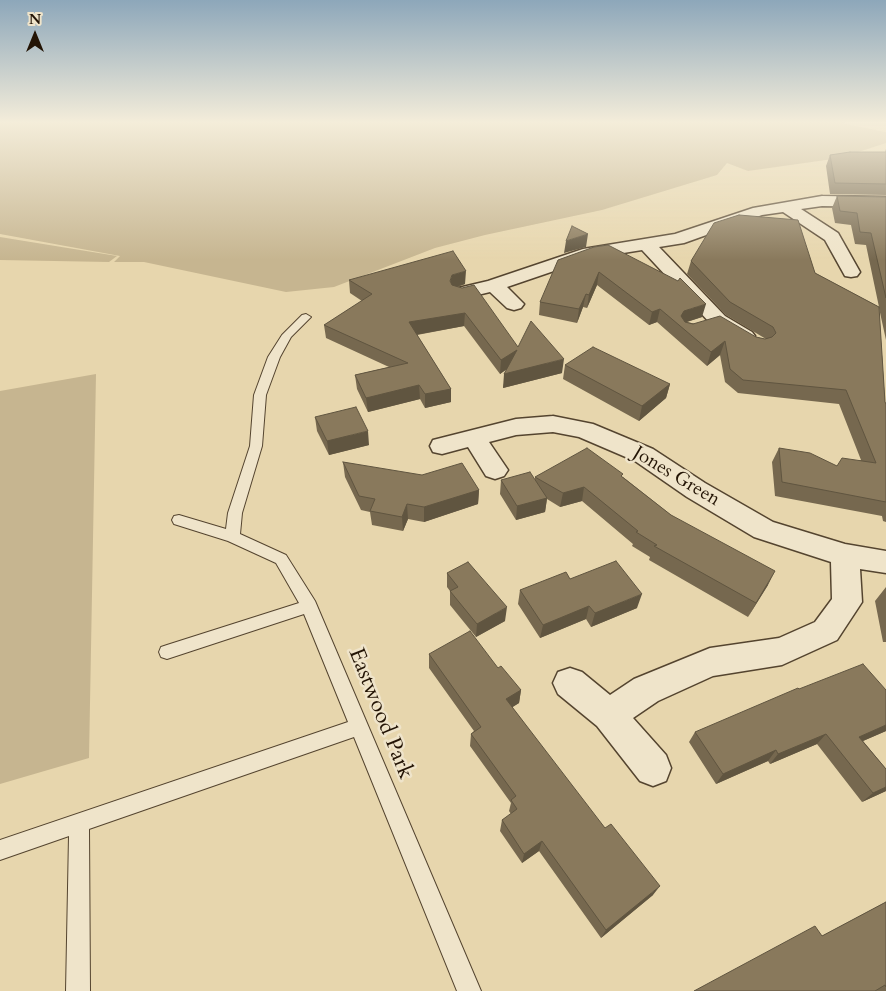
<!DOCTYPE html>
<style>
body{margin:0}
#map{position:relative;width:886px;height:991px;overflow:hidden;background:#e7d6ad;font-family:Cardo,serif}
canvas{display:block}
.north{position:absolute;left:10px;top:10px;width:50px;height:50px;-webkit-text-stroke:4px #efe4ca;paint-order:stroke;rotate:0deg;font-size:14px;font-weight:700;line-height:20px;text-align:center;color:#231405}
.north::after{content:'';display:block;margin:auto;width:18px;height:22px;background:#231405;clip-path:polygon(50% 0,100% 100%,50% 72%,0 100%)}
</style>
<div id="map">
<canvas width="886" height="991"></canvas>
<div class="north">N</div>
</div>
<script>
const context = document.querySelector('canvas').getContext('2d');
context.lineJoin = 'round';
function fill(path, color) { context.fillStyle = color; context.fill(path, 'evenodd'); }
const poly = rows => new Path2D(rows.map(r => 'M' + r).join(''));
function strokePath(path, color, width, dash) { context.strokeStyle = color; context.lineWidth = width; context.lineCap = dash ? 'butt' : 'round'; context.setLineDash(dash || []); context.stroke(path); }
function label(font, color, halo, rows, align = 'center') {
  context.font = font + ' Cardo,serif'; context.lineWidth = 5; context.setLineDash([]); context.textBaseline = 'middle'; context.strokeStyle = halo; context.fillStyle = color; for (const [text, x, y, turn = 0] of rows) {
    context.save(); context.translate(x, y); context.rotate((+turn || 0) * Math.PI / 180); context.textAlign = isNaN(turn) ? turn : align; if (halo) context.strokeText(text, 0, 0); context.fillText(text, 0, 0); context.restore();
  }
}
fill(poly([
 [0,121,850,121,841,123,886,132,886,143,840,158,748,171,727,163,717,175,602,210,485,235,435,248,334,287,286,292,144,262,114,262,120,256,0,234],
 [0,237,117,256,109,262,0,260],
 [96,374,89,758,0,784,0,391]
]), '#c6b590');
const service = poly([
 [306,314,311,317,291,337,280,357,266,395,262,446,242,513,240,534,286,555,315,601,481,991,457,991,354,737,89,829,90,991,66,991,69,836,0,860,0,840,348,722,304,614,167,659,161,657,159,652,161,647,167,645,299,603,276,563,228,541,174,524,172,520,174,516,179,515,226,529,228,513,250,446,254,395,268,357,282,335,302,315,306,314]
]);
const minor = poly([
 [822,196,886,197,886,207,822,206,801,209,838,233,860,272,857,276,851,277,845,276,825,240,783,212,762,215,684,243,659,247,725,316,752,332,755,336,752,340,745,342,738,340,711,324,642,250,592,258,507,287,524,304,521,308,514,310,507,308,490,292,461,299,454,297,452,293,454,289,488,281,583,249,675,234,753,208,822,196],
 [553,416,593,424,653,449,705,483,773,522,845,544,886,551,886,573,860,569,862,602,837,640,782,665,713,676,658,701,633,718,666,755,671,768,666,781,653,786,640,781,597,726,558,694,553,683,558,672,570,668,582,672,610,695,634,679,710,648,779,638,815,622,832,599,831,562,754,537,687,497,635,461,579,437,553,432,516,435,489,442,508,470,504,476,495,479,486,476,468,447,442,454,433,452,430,446,433,440,516,419,553,416]
]);
strokePath(service, '#54442f', 2);
strokePath(minor, '#54442f', 3);
fill(service, '#efe4ca');
fill(minor, '#efe4ca');
fill(poly([
 [886,149,886,195,830,194,826,166,830,155,885,152],
 [837,196,886,197,886,340,879,308,885,402,886,404,886,522,883,521,882,516,775,496,772,462,779,448,837,466,861,460,839,404,738,393,725,382,720,355,707,366,657,322,649,325,597,285,587,308,583,307,577,323,539,315,540,302,594,247,702,317,687,322,765,339,766,339,726,315,687,274,691,261,815,273,879,307,866,245,855,244,851,225,835,223,832,208],
 [349,280,465,284,458,287,518,347,562,373,503,388,507,369,500,374,464,326,417,335,451,389,451,402,425,408,420,399,368,412,357,389,355,375,389,367,326,338,324,325,362,301,350,293],
 [565,365,670,384,666,398,639,421,563,379],
 [315,417,369,445,329,455,317,431],
 [343,462,479,490,478,504,424,522,408,519,403,531,372,525,370,512,361,510,345,477],
 [535,477,623,477,671,515,768,585,748,617,649,560,650,557,632,546,633,544,582,501,560,507,547,499,545,512,516,520,500,494,501,480,535,480],
 [447,573,505,621,476,637,450,605,450,591,447,587],
 [570,579,637,608,591,627,586,619,540,638,518,604,520,590],
 [886,587,886,642,883,642,875,601],
 [429,654,498,668,521,690,519,703,512,707,653,895,601,938,539,851,522,863,500,831,502,820,511,814,509,811,511,803,470,746,471,734,474,731,429,668],
 [886,690,886,731,863,741,886,769,886,791,862,802,817,744,770,764,768,761,716,784,689,742,695,732],
 [886,902,886,991,694,991,822,936]
]), '#76684f');
fill(poly([
 [588,234,586,247,564,253,566,241],
 [466,271,465,284,452,288,450,281,452,275],
 [599,272,597,285,587,308,589,295],
 [586,294,583,307,577,323,579,309],
 [706,304,702,317,680,324,681,316,684,311],
 [660,309,657,322,649,325,652,312],
 [465,313,464,326,409,336,409,322],
 [725,341,720,355,707,366,711,352],
 [517,350,515,363,500,374,501,360],
 [564,359,562,373,503,388,504,374],
 [670,384,666,398,639,421,642,406],
 [419,385,420,399,368,412,366,398],
 [451,389,451,402,425,408,425,394],
 [368,431,369,445,329,455,327,441],
 [584,487,582,501,560,507,563,493],
 [479,490,478,504,424,522,424,507],
 [547,498,545,512,516,520,517,506],
 [407,504,408,519,403,531,402,517],
 [775,571,768,585,748,617,756,603],
 [642,594,637,608,591,627,595,613],
 [589,606,586,619,540,638,543,625],
 [507,607,505,621,476,637,477,624],
 [521,690,519,703,505,712,506,699],
 [886,725,886,731,849,747,859,737],
 [826,734,817,744,770,764,778,754],
 [776,750,768,761,716,784,723,774],
 [886,787,886,791,862,802,873,793],
 [542,841,539,851,522,863,524,854],
 [660,886,653,895,601,938,606,930]
]), '#605540');
const building = poly([
 [850,152,886,152,886,184,835,183,830,155,850,152],
 [837,196,886,197,886,298,871,233,860,232,857,213,840,211,837,196],
 [739,215,798,220,815,273,879,307,885,402,886,404,886,502,782,482,779,448,810,453,837,466,842,458,876,463,846,390,743,380,730,369,725,341,711,352,660,309,652,312,599,272,589,295,586,294,579,309,540,302,558,260,594,247,608,245,678,281,680,278,706,304,684,311,681,316,685,322,693,324,720,316,756,337,765,339,772,337,776,333,773,327,730,302,691,261,714,223,739,215],
 [572,226,588,234,566,241,572,226],
 [453,251,466,271,452,275,450,281,452,285,462,288,474,285,518,347,531,321,564,359,504,374,517,350,501,360,465,313,409,322,451,389,425,394,419,385,366,398,355,375,408,363,324,325,372,294,349,280,453,251],
 [593,347,670,384,642,406,565,365,593,347],
 [356,407,368,431,327,441,315,417,356,407],
 [587,448,623,474,621,476,671,515,775,571,756,603,654,546,657,545,636,532,638,531,584,487,563,493,535,477,587,448],
 [343,462,422,475,462,463,479,490,424,507,407,504,402,517,370,511,375,499,359,496,343,462],
 [530,472,547,498,517,506,501,480,530,472],
 [616,561,642,594,595,613,589,606,543,625,520,590,566,572,570,579,616,561],
 [468,562,507,607,477,624,450,591,458,587,447,573,468,562],
 [470,631,498,668,501,666,521,690,506,699,605,828,611,824,660,886,606,930,542,841,524,854,502,820,517,809,511,800,516,796,471,734,481,727,429,654,470,631],
 [863,664,886,690,886,725,859,737,886,769,886,787,873,793,826,734,778,754,776,750,723,774,695,732,798,688,799,689,863,664],
 [886,902,886,987,885,985,875,991,694,991,815,926,822,936,886,902]
]);
fill(building, '#89795c');
strokePath(building, '#605540', 1);
const sky = context.createLinearGradient(0, 0, 0, 260);
sky.addColorStop(0, '#8da7ba');
sky.addColorStop(0.47, '#f4edda');
sky.addColorStop(1, '#f4edda00');
context.fillStyle = sky;
context.fillRect(0, 0, 886, 260);
label('19px', '#231405', '#efe4ca', [
 ["Jones Green",676,477,31]
]);
label('22px', '#231405', '#efe4ca', [
 ["Eastwood Park",380,714,68]
]);
</script>
